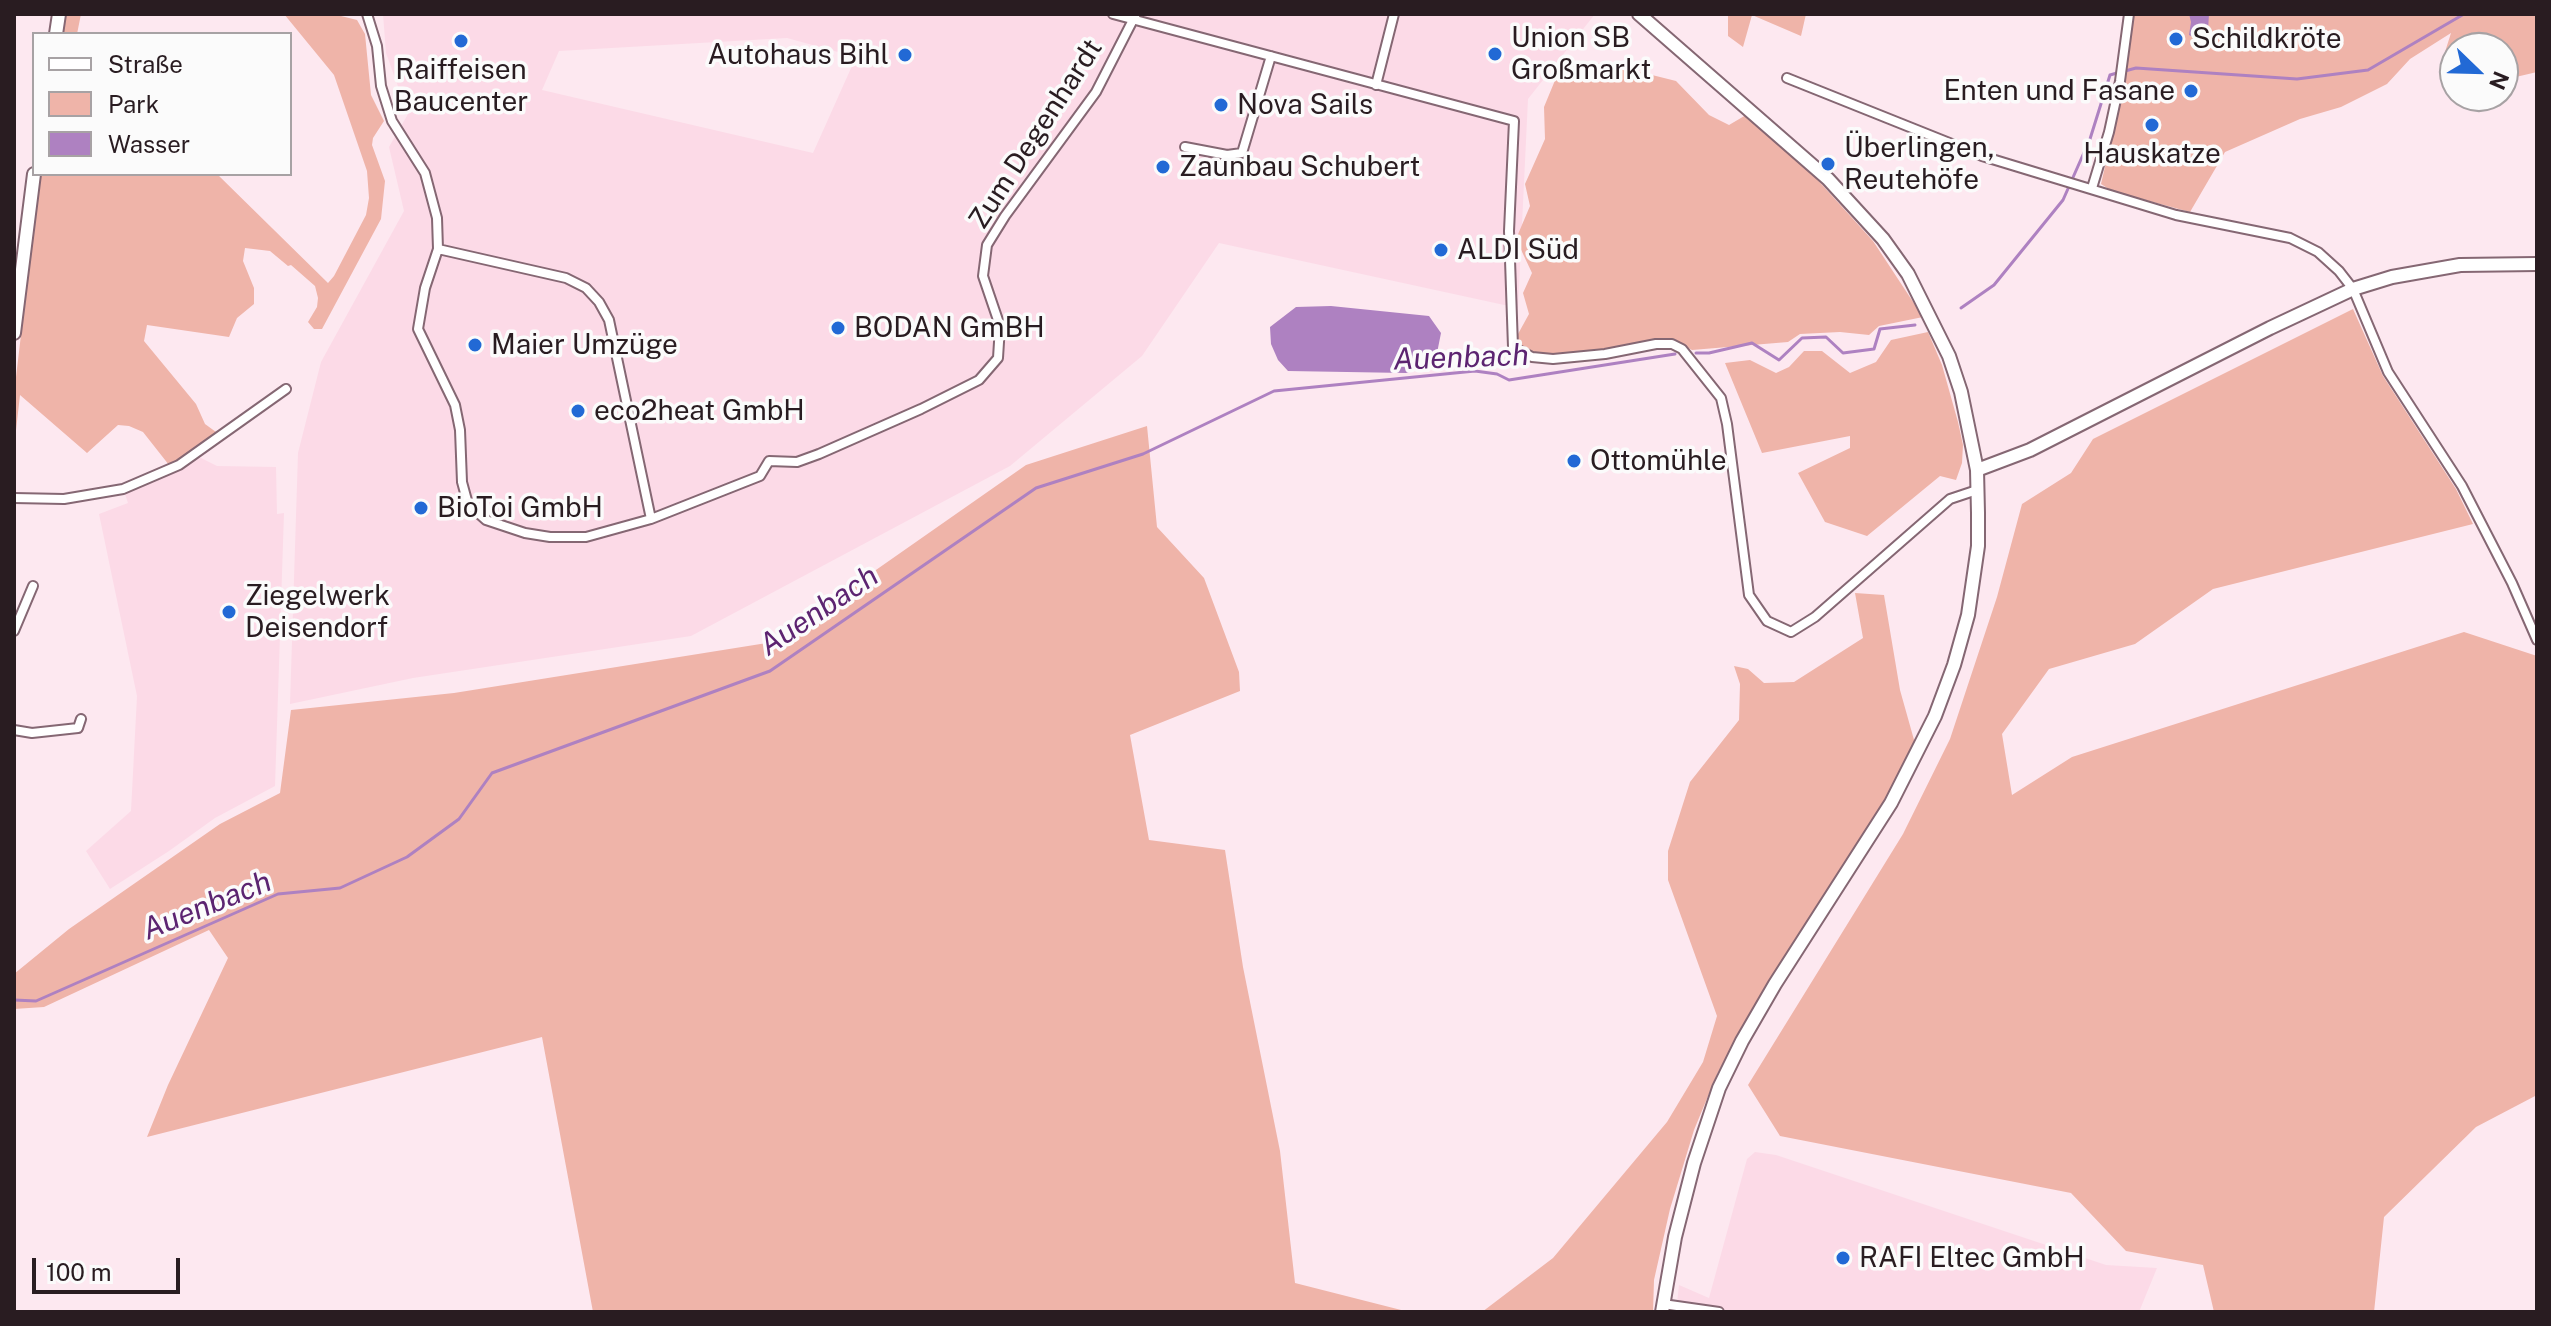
<!DOCTYPE html>
<meta charset="utf-8">
<style>
body{margin:0}
#map{position:relative;width:2551px;height:1326px;overflow:hidden;background:#fde8f0;font-family:"Public Sans",sans-serif}
canvas{display:block}
.frame{position:absolute;inset:0;border:16px solid #291c21;pointer-events:none}
.legend{position:absolute;left:32px;top:32px;width:260px;height:144px;box-sizing:border-box;background:#fbfbfb;border:2px solid #a7a2a4;margin:0;padding:10px 14px;list-style:none;font-size:24px;color:#291c21}
.legend li{display:flex;align-items:center;gap:16px;height:40px}
.legend b{width:40px;border:2px solid #a7a2a4}
.north{position:absolute;left:2439px;top:32px;width:80px;height:80px;box-sizing:border-box;background:#fbfbfb;border:2px solid #a7a2a4;border-radius:50%;rotate:113deg;font-size:22px;font-weight:700;line-height:32px;text-align:center;color:#291c21}
.north::after{content:'';display:block;margin:auto;width:28px;height:36px;background:#2269d5;clip-path:polygon(50% 0,100% 100%,50% 72%,0 100%)}
.scale{position:absolute;left:32px;top:1258px;width:148px;height:36px;box-sizing:border-box;border:4px solid #291c21;border-top:0;padding-left:10px;font-size:24px;line-height:28px;white-space:nowrap;color:#291c21;-webkit-text-stroke:6px #fbfbfb;paint-order:stroke}
</style>
<div id="map">
<canvas width="2551" height="1326"></canvas>
<div class="frame"></div>
<ul class="legend">
<li><b style="height:10px;background:#fff"></b>Straße</li>
<li><b style="height:22px;background:#efb4a9"></b>Park</li>
<li><b style="height:22px;background:#ae81c1"></b>Wasser</li>
</ul>
<div class="north">N</div>
<div class="scale">100 m</div>
</div>
<script>
const context = document.querySelector('canvas').getContext('2d');
context.lineJoin = 'round';
function fill(path, color) { context.fillStyle = color; context.fill(path, 'evenodd'); }
const poly = rows => new Path2D(rows.map(r => 'M' + r).join(''));
function strokePath(path, color, width, dash) { context.strokeStyle = color; context.lineWidth = width; context.lineCap = dash ? 'butt' : 'round'; context.setLineDash(dash || []); context.stroke(path); }
function label(font, color, halo, rows, align = 'center') {
  context.font = font + ' "Public Sans",sans-serif'; context.lineWidth = 7; context.setLineDash([]); context.textBaseline = 'middle'; context.strokeStyle = halo; context.fillStyle = color; for (const [text, x, y, turn = 0] of rows) {
    context.save(); context.translate(x, y); context.rotate((+turn || 0) * Math.PI / 180); context.textAlign = isNaN(turn) ? turn : align; if (halo) context.strokeText(text, 0, 0); context.fillText(text, 0, 0); context.restore();
  }
}
fill(poly([
 [383,14,1595,14,1528,99,1518,308,1219,243,1142,356,1010,466,691,636,413,678,290,704,298,453,321,362,404,211,389,147,408,114,386,53],
 [787,38,856,57,813,153,542,90,559,51],
 [199,457,217,466,276,467,277,514,284,513,275,786,215,818,169,851,110,889,86,851,131,811,137,696,99,514,128,503,125,494,184,468],
 [1755,1152,1776,1155,2106,1265,2157,1268,2139,1312,1676,1312,1679,1285,1709,1298,1747,1159]
]), '#fcdae7');
fill(poly([
 [65,14,81,14,77,34,61,34],
 [284,14,337,15,357,20,365,34,371,95,384,121,373,138,372,145,385,181,381,219,322,329,314,329,308,322,317,307,318,298,315,286,291,265,288,266,270,251,245,248,243,261,254,288,254,304,237,318,229,337,147,325,144,341,196,404,205,424,216,432,193,451,169,465,143,432,129,426,118,425,87,453,20,395,14,448,14,394,40,174,217,174,328,283,334,276,366,215,369,198,367,171,334,75],
 [1728,14,1806,14,1801,36,1752,15,1743,47,1728,36],
 [2134,14,2537,14,2537,72,2503,80,2503,48,2455,48,2455,72,2445,52,2451,33,2410,59,2387,84,2341,107,2300,119,2225,152,2190,212,2112,191,2101,184,2124,86],
 [1563,61,1608,64,1676,81,1709,115,1729,125,1746,115,1815,177,1873,241,1923,317,1879,326,1869,335,1840,332,1800,334,1788,342,1692,350,1672,339,1604,352,1553,355,1535,354,1518,345,1518,334,1529,314,1523,293,1532,273,1516,239,1530,206,1525,184,1545,139,1544,107],
 [2353,309,2383,376,2456,489,2473,524,2213,589,2135,644,2049,669,2002,734,2012,795,2072,757,2464,632,2537,656,2537,1095,2476,1127,2384,1217,2374,1312,2214,1312,2203,1265,2126,1251,2071,1193,1780,1136,1748,1085,1903,834,1950,739,1997,597,2022,504,2071,473,2093,439],
 [1928,332,1942,365,1958,422,1963,445,1962,463,1956,480,1940,476,1867,536,1825,522,1798,473,1850,448,1850,436,1762,453,1725,363,1750,360,1776,373,1789,367,1804,351,1822,351,1850,373,1876,362,1891,340],
 [1147,426,1157,527,1204,578,1239,672,1240,691,1130,735,1149,840,1225,850,1243,967,1280,1151,1295,1283,1409,1312,593,1312,542,1037,147,1137,168,1085,228,958,209,930,44,1007,14,1009,14,974,69,929,220,824,280,793,291,710,454,693,773,642,1026,465],
 [1855,593,1884,595,1900,690,1916,747,1859,844,1764,991,1718,1072,1694,1130,1670,1209,1654,1280,1653,1312,1482,1312,1553,1258,1667,1122,1703,1062,1717,1016,1668,880,1668,851,1690,782,1739,720,1740,684,1734,666,1748,669,1764,683,1794,682,1863,638]
]), '#efb4a9');
fill(poly([
 [2189,14,2209,14,2208,30,2203,37,2198,39,2189,35,2191,22],
 [1331,306,1429,316,1441,333,1435,363,1406,373,1288,371,1278,360,1271,344,1270,327,1296,307]
]), '#ae81c1');
strokePath(poly([
 [2125,71,2136,68,2297,79,2368,70,2464,14],
 [1961,308,1994,285,2063,200,2090,139,2110,75,2117,73],
 [1696,353,1709,353,1752,343,1779,360,1802,338,1826,337,1843,353,1874,349,1880,329,1915,325],
 [14,1000,36,1001,278,894,340,888,407,857,459,819,492,773,770,671,1036,488,1143,454,1274,391,1475,371,1497,374,1509,380,1675,354]
]), '#ae81c1', 3);
const street = poly([
 [367,14,377,46,381,86,392,121,425,173,437,218,438,249,425,288,418,329,455,405,460,430,462,482,468,504,486,520,525,533,550,537,586,537,651,519],
 [1113,14,1514,121,1509,231,1513,347,1532,357,1553,359,1605,354,1656,344,1672,344,1682,349,1721,398,1727,424,1749,595,1767,621,1791,632,1815,617,1950,499,1977,490],
 [1787,78,1982,156,2176,215,2290,238,2318,252,2339,271,2353,289,2388,372,2462,486,2512,583,2537,640],
 [1376,85,1394,14],
 [1185,147,1227,155,1242,153,1271,56],
 [2092,188,2109,132,2120,81,2129,14],
 [438,249,566,278,586,288,599,302,609,320,651,519,760,476,769,461,797,462,819,454,921,409,979,380,998,358,1000,326,983,276,987,245,1005,216,1096,92,1136,14],
 [14,498,64,499,123,489,179,465,286,389],
 [14,631,33,586],
 [14,730,32,733,78,728,81,719],
 [1663,1304,1719,1312]
]);
const secondary = poly([
 [1639,14,1828,179,1883,239,1908,274,1949,356,1961,392,1977,470,1978,513,1978,546,1968,615,1954,665,1935,716,1891,803,1775,984,1742,1041,1719,1088,1694,1163,1675,1237,1662,1312],
 [56,34,59,14],
 [14,333,34,174],
 [1977,470,2030,450,2270,328,2353,289,2392,277,2460,265,2537,264]
]);
strokePath(street, '#856773', 12);
strokePath(secondary, '#856773', 16);
strokePath(street, '#fff', 8);
strokePath(secondary, '#fff', 12);
for (const [x, y, r, color] of [
 [2176,39,8,"#2269d5"],
 [461,41,8,"#2269d5"],
 [1495,54,8,"#2269d5"],
 [905,55,8,"#2269d5"],
 [2191,91,8,"#2269d5"],
 [1221,105,8,"#2269d5"],
 [2152,125,8,"#2269d5"],
 [1828,164,8,"#2269d5"],
 [1163,167,8,"#2269d5"],
 [1441,250,8,"#2269d5"],
 [838,328,8,"#2269d5"],
 [475,345,8,"#2269d5"],
 [578,411,8,"#2269d5"],
 [1574,461,8,"#2269d5"],
 [421,508,8,"#2269d5"],
 [229,612,8,"#2269d5"],
 [1843,1258,8,"#2269d5"]
]) { const dot = new Path2D(); dot.arc(x, y, r, 0, 2 * Math.PI); context.fillStyle = color; context.fill(dot); strokePath(dot, '#fbfbfb', 3); }
label('28px', '#291c21', '#fbfbfb', [
 ["Union SB",1511,38],
 ["Großmarkt",1511,70],
 ["Schildkröte",2192,39],
 ["Autohaus Bihl",889,55,"right"],
 ["Raiffeisen",461,70,"center"],
 ["Baucenter",461,102,"center"],
 ["Enten und Fasane",2175,91,"right"],
 ["Nova Sails",1237,105],
 ["Überlingen,",1844,148],
 ["Reutehöfe",1844,180],
 ["Hauskatze",2152,154,"center"],
 ["Zaunbau Schubert",1179,167],
 ["ALDI Süd",1457,250],
 ["BODAN GmBH",854,328],
 ["Maier Umzüge",491,345],
 ["eco2heat GmbH",594,411],
 ["Ottomühle",1590,461],
 ["BioToi GmbH",437,508],
 ["Ziegelwerk",245,596],
 ["Deisendorf",245,628],
 ["RAFI Eltec GmbH",1859,1258]
], 'left');
label('28px', '#291c21', '#fbfbfb', [
 ["Zum Degenhardt",1036,134,-57]
]);
label('italic 30px', '#5c2471', '#fbfbfb', [
 ["Auenbach",1461,358,-2],
 ["Auenbach",819,611,-34],
 ["Auenbach",207,906,-22]
]);
</script>
